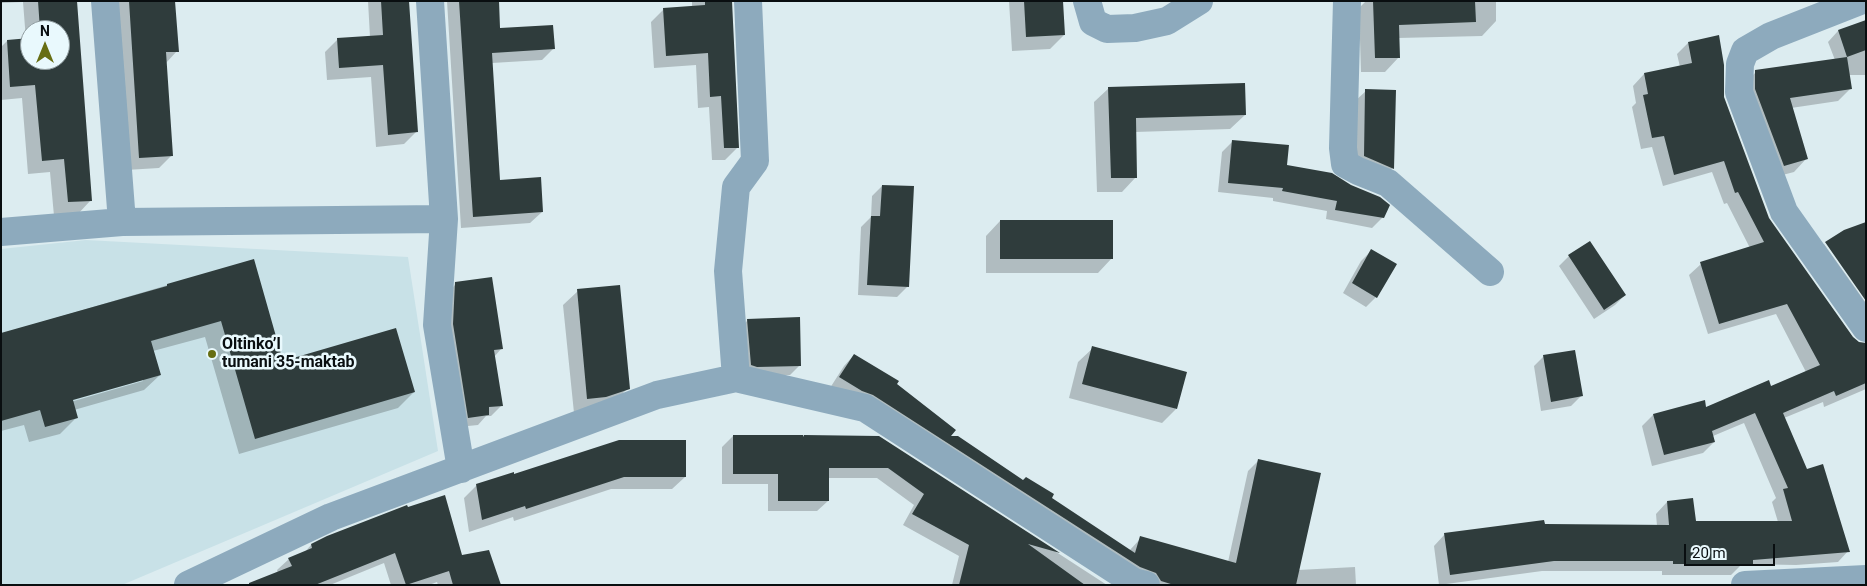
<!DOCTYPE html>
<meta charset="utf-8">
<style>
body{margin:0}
#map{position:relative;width:1867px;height:586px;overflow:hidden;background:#dcecf0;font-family:Roboto,sans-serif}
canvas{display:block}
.frame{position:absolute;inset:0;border:2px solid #090e10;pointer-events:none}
.north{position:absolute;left:20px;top:20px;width:50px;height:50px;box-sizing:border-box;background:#e9f9fd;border:1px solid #8f9b9e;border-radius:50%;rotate:0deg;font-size:14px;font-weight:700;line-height:20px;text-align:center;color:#090e10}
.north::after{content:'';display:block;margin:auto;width:18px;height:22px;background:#676e13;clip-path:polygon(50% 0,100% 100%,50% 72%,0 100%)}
.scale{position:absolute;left:1684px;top:544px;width:91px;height:22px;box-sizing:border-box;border:2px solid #090e10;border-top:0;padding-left:6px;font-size:15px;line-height:18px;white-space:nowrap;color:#090e10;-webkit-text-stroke:4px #e9f9fd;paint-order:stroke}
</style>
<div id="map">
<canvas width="1867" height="586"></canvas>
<div class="frame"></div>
<div class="north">N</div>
<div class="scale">20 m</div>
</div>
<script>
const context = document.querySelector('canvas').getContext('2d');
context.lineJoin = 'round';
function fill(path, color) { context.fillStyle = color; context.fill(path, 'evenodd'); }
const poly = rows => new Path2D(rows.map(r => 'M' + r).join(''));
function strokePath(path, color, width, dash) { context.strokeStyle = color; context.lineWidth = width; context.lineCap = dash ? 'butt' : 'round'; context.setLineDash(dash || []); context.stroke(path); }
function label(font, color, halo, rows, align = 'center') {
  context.font = font + ' Roboto,sans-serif'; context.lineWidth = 5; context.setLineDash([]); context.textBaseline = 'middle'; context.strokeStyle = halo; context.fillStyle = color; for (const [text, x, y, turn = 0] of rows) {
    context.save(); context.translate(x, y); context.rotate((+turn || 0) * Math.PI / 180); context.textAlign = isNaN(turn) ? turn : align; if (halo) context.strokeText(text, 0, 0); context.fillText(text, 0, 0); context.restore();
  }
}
fill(poly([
 [86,240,408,257,438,451,122,585,1,585,1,249]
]), '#c8e1e7');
fill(poly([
 [1,1,76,1,91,200,77,215,54,216,50,172,28,174,22,98,1,100,1,47,7,41,26,40,23,2,1,3],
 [30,30,60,30,60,60,30,60],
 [115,1,174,1,177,51,166,63,172,155,159,168,126,170],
 [368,1,408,1,417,131,404,144,376,147,371,77,327,80,325,52,338,39,370,37],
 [447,1,497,1,499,30,554,48,542,60,492,63,499,181,542,212,530,223,461,228],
 [692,1,731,1,738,147,725,160,712,160,709,107,698,108,696,65,654,68,651,22,664,9,692,7],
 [1009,1,1062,1,1064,35,1050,49,1012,51],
 [1366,1,1496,1,1496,21,1482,36,1398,38,1399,57,1385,72,1361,72,1359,8],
 [1866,21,1866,75,1849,75,1851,88,1838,101,1791,108,1806,159,1794,172,1771,178,1743,85,1756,72,1835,60,1828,42,1838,31],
 [1688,43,1723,98,1768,218,1853,338,1859,344,1866,344,1866,389,1824,407,1823,402,1784,418,1806,470,1849,550,1838,562,1796,565,1742,564,1731,575,1662,575,1662,571,1542,571,1439,585,1434,546,1445,534,1544,526,1657,526,1656,514,1667,502,1695,522,1778,522,1772,502,1776,498,1744,423,1713,436,1714,442,1703,453,1652,466,1642,426,1653,415,1706,409,1770,387,1806,372,1776,314,1708,334,1689,275,1701,264,1750,248,1727,203,1724,204,1712,172,1663,186,1652,147,1641,149,1632,107,1636,103,1633,86,1644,74,1680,67,1677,54],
 [1109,88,1245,115,1230,129,1135,132,1136,177,1122,192,1097,192,1094,102],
 [1366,91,1393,168,1383,178,1354,167,1355,101],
 [1232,142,1285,166,1383,217,1372,228,1326,219,1327,211,1273,201,1273,198,1218,192,1222,152],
 [882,186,907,287,897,297,858,295,861,227,871,217,872,196],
 [1000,221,1112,258,1098,273,986,273,986,236],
 [1824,244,1866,303,1866,327,1814,254],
 [1371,251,1376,297,1366,307,1343,293,1361,261],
 [1569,256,1625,295,1615,305,1594,319,1559,266],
 [253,260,283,363,414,392,398,408,239,454,205,337,153,351,160,375,144,390,74,410,76,418,60,434,29,442,24,425,1,431,1,334],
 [143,379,143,381,67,403,66,400],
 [456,284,501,349,494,357,502,405,491,416,486,416,478,425,458,427,446,294],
 [578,291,628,388,614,402,574,413,563,305],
 [748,320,800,365,790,375,746,376,738,330],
 [1093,348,1176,409,1162,423,1069,398,1078,362],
 [854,355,896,384,949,438,1051,498,1129,551,1141,538,1228,562,1248,471,1259,460,1298,570,1355,567,1356,585,1146,585,830,388,844,366],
 [1544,356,1581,396,1571,406,1541,411,1534,366],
 [733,436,802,439,879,437,1107,585,952,585,959,556,903,525,914,505,877,478,828,478,828,501,817,511,768,511,768,484,722,484,722,447],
 [514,476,685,477,672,489,611,489,514,521,513,517,469,532,464,498,477,485],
 [311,545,461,557,500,585,438,585,437,582,429,585,391,585,384,563,330,585,248,585,278,573,277,570,289,559,304,553]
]), '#0003');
fill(poly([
 [38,1,77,1,92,201,68,202,64,159,42,161,35,85,10,87,7,40,30,38,30,60,60,60,60,30,40,30],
 [129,1,175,1,179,52,166,52,173,156,139,158],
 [381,1,409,1,418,132,388,135,383,65,339,68,337,38,383,35],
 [459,1,499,1,500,28,553,25,555,49,492,53,500,180,541,177,543,212,473,217],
 [705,1,732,1,739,148,724,148,721,96,710,97,708,53,666,56,663,8,705,5],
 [1024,1,1063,1,1065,35,1026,37],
 [1373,1,1475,1,1476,22,1399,25,1400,58,1375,58],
 [1866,20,1866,50,1847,57,1838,30],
 [1719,35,1724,65,1724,97,1769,218,1853,337,1859,342,1866,343,1866,383,1836,396,1834,391,1783,413,1807,469,1823,464,1850,552,1753,560,1753,564,1673,564,1673,561,1554,561,1450,575,1444,533,1544,520,1545,524,1669,525,1667,501,1693,498,1696,521,1792,521,1783,489,1788,488,1755,413,1712,431,1715,442,1664,455,1653,414,1705,400,1706,407,1769,380,1771,386,1820,365,1787,304,1719,324,1700,262,1764,242,1738,192,1735,193,1724,161,1674,175,1664,136,1652,138,1643,95,1648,94,1644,73,1692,63,1688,42],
 [1847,57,1852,89,1790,98,1808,159,1784,166,1755,89,1755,70],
 [1245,83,1246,115,1136,118,1137,178,1111,178,1108,87],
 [1365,89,1396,90,1394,169,1364,156],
 [1232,140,1289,145,1287,165,1332,173,1351,185,1380,197,1390,205,1384,218,1335,210,1337,201,1282,191,1283,188,1228,183],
 [882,185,914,186,909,287,867,285,871,216,880,216],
 [1000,220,1113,220,1113,259,1000,259],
 [1866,222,1866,301,1825,242,1844,230],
 [1590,241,1626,295,1604,310,1568,255],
 [1371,249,1397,264,1377,298,1352,283],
 [254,259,283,361,396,328,415,392,255,439,221,321,151,341,161,375,73,400,78,418,45,427,40,410,1,421,1,333,167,286,167,284],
 [492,277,503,349,494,350,503,406,489,407,489,415,468,418,453,324,455,282],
 [620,285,630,389,606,397,587,399,577,289],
 [800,317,801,366,757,367,751,365,747,319],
 [1092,346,1187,372,1177,409,1082,384],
 [1575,350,1583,396,1551,402,1543,355],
 [854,354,899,381,897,384,956,430,951,436,958,436,1023,480,1026,477,1054,494,1052,498,1135,553,1140,536,1236,563,1258,459,1321,473,1296,585,1174,585,1161,581,1156,573,1140,567,873,395,862,391,839,377],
 [733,435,803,435,803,437,804,435,879,436,1060,553,1028,544,1085,585,959,585,969,545,912,514,924,494,888,468,829,468,829,501,778,501,778,474,733,474],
 [619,440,686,440,686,477,624,477,526,509,525,506,482,520,476,484,514,472,514,474],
 [445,495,462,555,489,550,501,585,453,585,449,571,406,585,395,553,315,585,249,585,249,583,292,566,288,558,312,548,311,544,327,536,407,505,408,507]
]), '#2f3c3c');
strokePath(poly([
 [105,1,122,222],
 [430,1,444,219],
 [1087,1,1093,22,1107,29,1135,28,1167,21,1199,1],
 [1347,1,1343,148,1345,164,1358,171,1388,183,1490,272],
 [1860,1,1771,36,1745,51,1740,64,1739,92,1784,212,1866,328],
 [1,232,122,222,444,219,437,325,461,469],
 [736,378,728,271,736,187,755,161,748,1],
 [188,585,331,517,657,395,736,378,865,408,1134,582,1146,585],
 [1745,585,1866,579]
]), '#8daabd', 28);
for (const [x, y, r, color] of [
 [212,354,5,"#676e13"]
]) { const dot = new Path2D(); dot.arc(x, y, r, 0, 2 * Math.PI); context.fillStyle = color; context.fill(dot); strokePath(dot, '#e9f9fd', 2); }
label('bold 16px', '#090e10', '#e9f9fd', [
 ["Oltinko’l",222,345],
 ["tumani 35-maktab",222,363]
], 'left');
</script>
